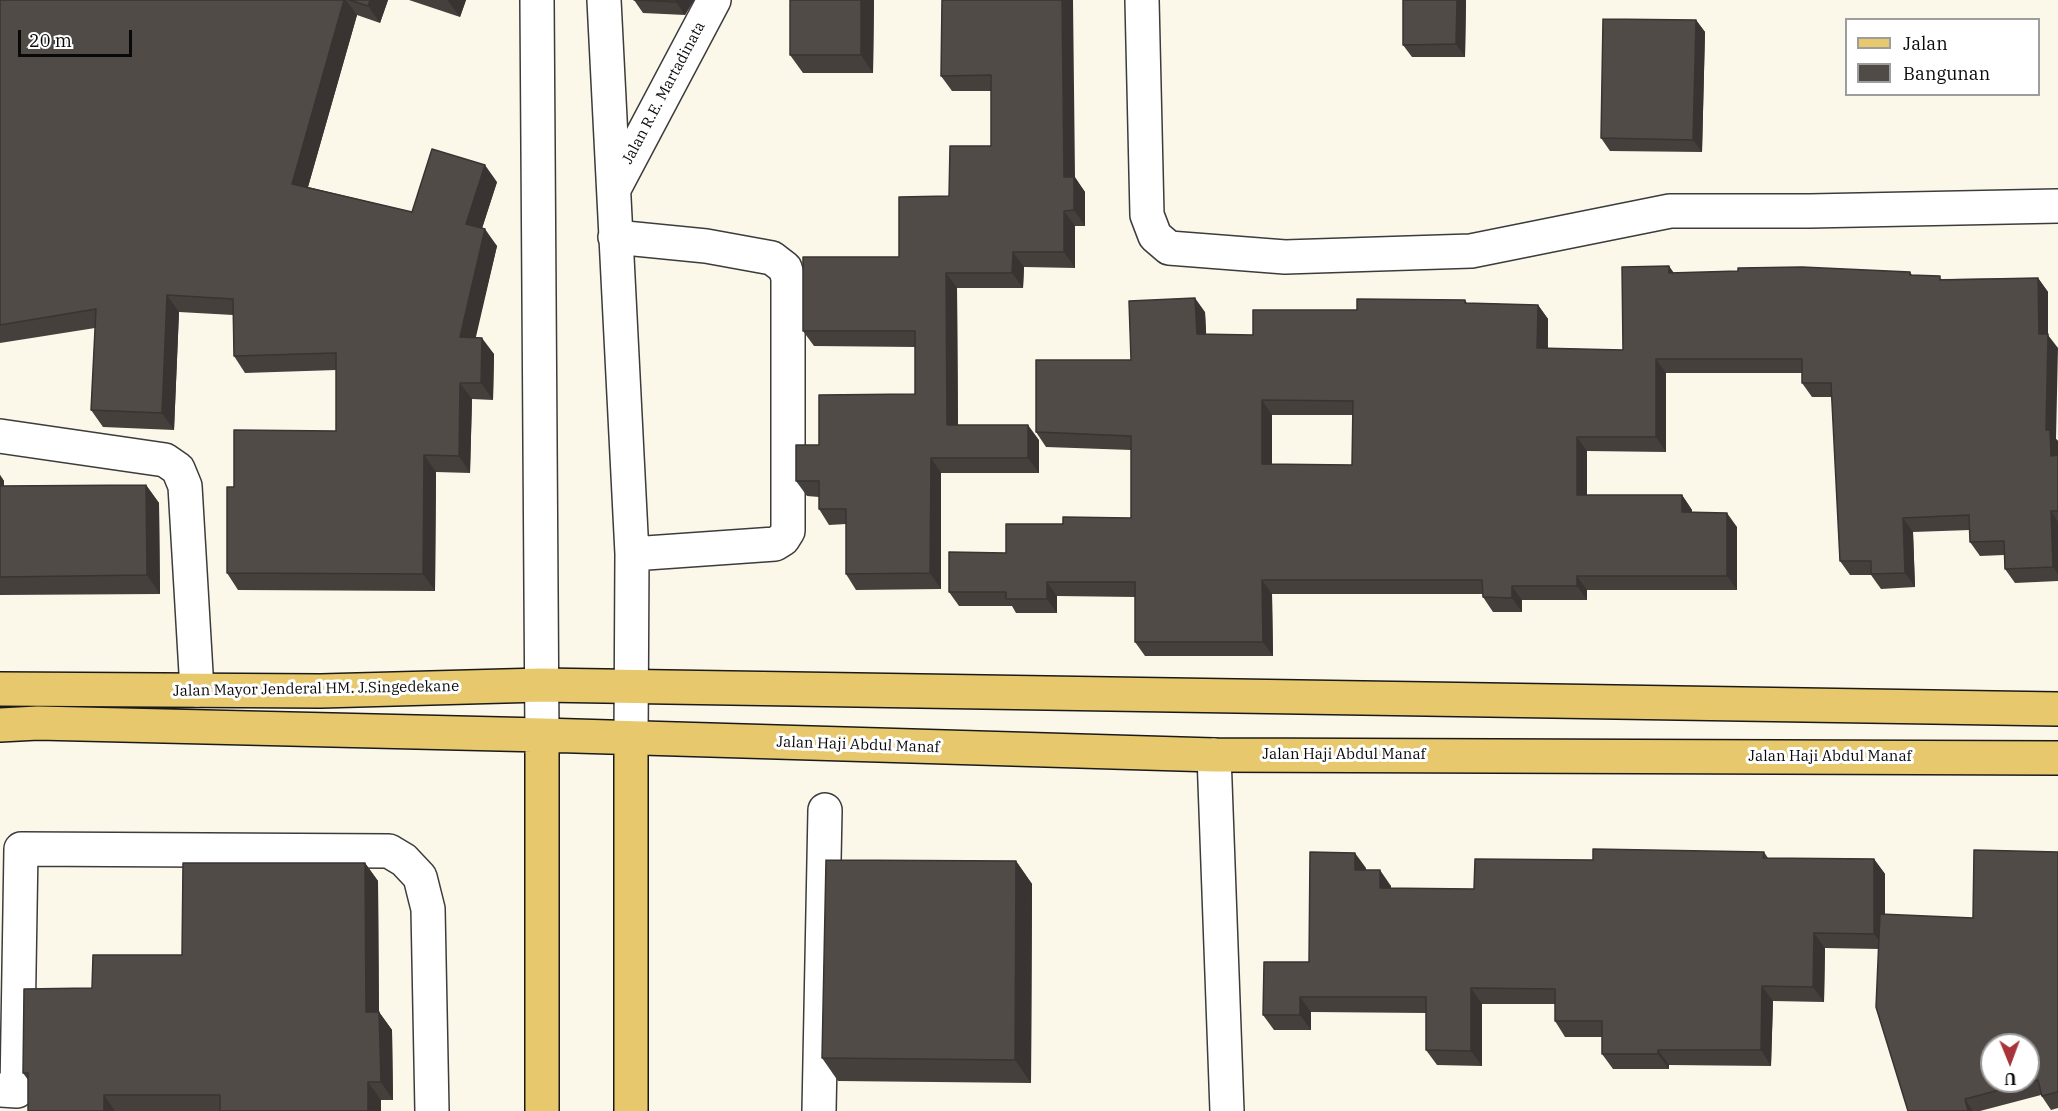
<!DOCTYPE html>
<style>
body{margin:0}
#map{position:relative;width:2058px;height:1111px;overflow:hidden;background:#fcf8e9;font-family:"IBM Plex Serif",serif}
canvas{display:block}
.legend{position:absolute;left:1845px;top:18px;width:195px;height:78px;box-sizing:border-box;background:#fff;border:2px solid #9d9d9d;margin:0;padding:8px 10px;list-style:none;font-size:18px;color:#090909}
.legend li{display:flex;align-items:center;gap:12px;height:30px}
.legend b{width:30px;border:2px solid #9d9d9d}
.north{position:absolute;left:1980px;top:1033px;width:60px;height:60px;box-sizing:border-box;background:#fff;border:2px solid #9d9d9d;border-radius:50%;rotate:179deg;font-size:16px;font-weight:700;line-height:24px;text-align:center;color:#090909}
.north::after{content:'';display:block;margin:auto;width:21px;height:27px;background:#a8333b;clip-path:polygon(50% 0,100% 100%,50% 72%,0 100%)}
.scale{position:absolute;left:18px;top:30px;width:114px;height:27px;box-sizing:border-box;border:3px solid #090909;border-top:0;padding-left:8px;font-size:18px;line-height:21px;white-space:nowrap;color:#090909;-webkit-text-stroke:4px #fff;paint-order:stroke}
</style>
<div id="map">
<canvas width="2058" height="1111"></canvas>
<ul class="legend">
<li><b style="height:8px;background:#e8c86d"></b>Jalan</li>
<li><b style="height:16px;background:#514b47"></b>Bangunan</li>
</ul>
<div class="north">U</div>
<div class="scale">20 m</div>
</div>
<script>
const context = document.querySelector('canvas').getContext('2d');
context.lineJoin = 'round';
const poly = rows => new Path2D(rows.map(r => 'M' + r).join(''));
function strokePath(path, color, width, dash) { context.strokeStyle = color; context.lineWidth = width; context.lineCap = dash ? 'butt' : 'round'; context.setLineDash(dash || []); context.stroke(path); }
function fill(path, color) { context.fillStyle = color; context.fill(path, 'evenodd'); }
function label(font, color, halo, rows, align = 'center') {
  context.font = font + ' "IBM Plex Serif",serif'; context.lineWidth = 6; context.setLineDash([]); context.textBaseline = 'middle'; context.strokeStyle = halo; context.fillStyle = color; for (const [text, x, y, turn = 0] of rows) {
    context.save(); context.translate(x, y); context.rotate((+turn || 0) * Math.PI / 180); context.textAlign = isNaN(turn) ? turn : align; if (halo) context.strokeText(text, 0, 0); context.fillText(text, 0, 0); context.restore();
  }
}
const minor = poly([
 [537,0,542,735],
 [604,0,632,554,631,739],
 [1142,0,1147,215,1155,236,1169,248,1285,257,1471,251,1670,211,1810,211,2058,206],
 [615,187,714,0],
 [615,237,706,246,772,258,785,268,788,278,788,531,783,539,775,544,632,554],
 [0,436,165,460,178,469,185,486,197,690],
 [1214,755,1227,1111],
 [0,1090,17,1091,21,849,389,851,404,860,420,877,428,909,432,1111],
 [819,1111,825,810]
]);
const major = poly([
 [0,689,321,691,541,685,2058,709],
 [0,725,38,723,542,735,1214,755,2058,758],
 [631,739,631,1111],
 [542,1111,542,735]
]);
strokePath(minor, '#3c3c3c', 36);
strokePath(major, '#1a1a1a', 36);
strokePath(minor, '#fff', 33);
strokePath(major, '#e8c86d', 33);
fill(poly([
 [0,0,388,0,380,23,357,15,308,187,412,212,497,182,482,228,497,246,475,337,494,354,493,400,472,399,470,473,436,472,435,591,238,590,227,573,234,487,336,431,336,370,245,373,234,356,233,315,179,312,174,430,103,427,91,410,95,328,0,343],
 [409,0,466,0,460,17],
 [634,0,694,0,685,15,643,13],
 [790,0,874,0,873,73,803,73,790,55],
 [942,0,1085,192,1085,226,1075,226,1075,268,1024,267,1023,288,957,288,958,425,1039,440,1039,473,941,473,941,589,856,590,846,574,846,524,829,525,819,509,819,497,807,496,796,481,819,445,915,394,915,347,814,346,803,331,899,257,991,146,991,91,952,91,941,76],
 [1466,0,1465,57,1412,57,1403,45],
 [1696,20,1705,32,1702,152,1610,151,1601,138],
 [1910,272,1912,275,1942,279,2038,278,2048,292,2048,335,2056,439,2058,441,2058,581,2015,583,2005,569,2004,555,1980,556,1970,542,1970,530,1913,532,1915,587,1881,589,1871,575,1850,575,1840,561,1832,397,1812,397,1802,383,1802,373,1666,373,1666,452,1587,451,1587,495,1682,495,1692,510,1692,512,1737,527,1737,590,1587,590,1587,600,1522,600,1522,612,1493,612,1483,597,1483,594,1272,594,1273,656,1145,656,1135,642,1135,597,1057,596,1057,613,1016,613,1012,606,959,606,949,592,1006,553,1063,524,1131,518,1131,450,1046,447,1036,432,1131,360,1205,312,1206,335,1253,335,1357,310,1465,300,1467,303,1538,305,1548,319,1548,348,1623,350,1674,273],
 [1272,415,1353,415,1352,465,1272,464],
 [0,475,4,481,4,486,146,485,159,503,160,594,0,595],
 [1764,852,1768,858,1874,859,1885,874,1885,915,1973,918,2058,852,2058,1108,2051,1110,2041,1095,1980,1111,1908,1111,1879,949,1825,948,1824,1002,1773,1001,1771,1066,1669,1065,1669,1069,1613,1069,1602,1054,1602,1037,1565,1037,1555,1021,1555,1004,1482,1004,1482,1066,1437,1065,1426,1050,1426,1013,1311,1012,1311,1030,1274,1030,1263,1015,1309,962,1366,868,1366,870,1391,886,1391,888,1474,889,1593,860],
 [1016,861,1032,884,1031,1083,838,1081,822,1058],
 [365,863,378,881,379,1012,392,1030,393,1100,381,1100,381,1111,28,1111,28,1080,23,1073,92,988,182,955]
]), '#46403d');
fill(poly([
 [344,0,346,0,357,15,304,201,292,184],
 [370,0,388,0,380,23,368,6],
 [448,0,466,0,460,17,448,1],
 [677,0,694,0,685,15,676,2],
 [861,0,874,0,873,73,861,55],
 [1062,0,1073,0,1075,177,1085,192,1085,226,1074,210,1064,177],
 [1457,0,1466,0,1465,57,1456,44],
 [1696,20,1705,32,1702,152,1693,140],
 [485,165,497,182,478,241,466,224],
 [1064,211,1075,226,1075,268,1064,252],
 [485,229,497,246,472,354,460,337],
 [1013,252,1024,267,1023,288,1012,273],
 [1669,266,1679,280,1669,273],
 [946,273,957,288,958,440,947,425],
 [2038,278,2048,292,2048,335,2058,348,2056,439,2058,441,2058,466,2051,456,2046,430,2039,334],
 [167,295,179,312,174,430,162,413],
 [1195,298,1205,312,1207,349,1197,334],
 [1538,305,1548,319,1547,362,1537,348],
 [482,338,494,354,493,400,481,383],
 [1656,359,1666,373,1666,452,1656,437],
 [460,383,472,399,470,473,459,456],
 [1262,400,1272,415,1272,479,1262,464],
 [1028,425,1039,440,1039,473,1028,458],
 [1577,437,1587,451,1587,509,1577,495],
 [424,455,436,472,435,591,423,574],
 [931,458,941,473,941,589,930,573],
 [0,475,4,481,4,504,0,499],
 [146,485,159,503,160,594,147,575],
 [1682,495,1692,510,1692,527,1682,512],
 [2051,511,2058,522,2058,574,2053,567],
 [1727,513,1737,527,1737,590,1727,576],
 [1903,518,1913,532,1915,587,1905,573],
 [1577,576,1587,590,1587,600,1577,586],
 [1262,580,1272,594,1273,656,1263,642],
 [1047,582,1057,596,1057,613,1047,599],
 [1512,586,1522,600,1522,612,1512,598],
 [1355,853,1366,868,1365,886,1355,870],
 [1874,859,1885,874,1885,949,1874,934],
 [1016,861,1032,884,1031,1083,1015,1060],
 [365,863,378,881,379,1030,366,1012],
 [1380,870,1391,886,1391,903,1380,888],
 [1814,933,1825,948,1824,1002,1813,987],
 [1762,986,1773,1001,1771,1066,1761,1050],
 [1471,988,1482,1004,1482,1066,1471,1051],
 [1300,997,1311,1012,1311,1030,1300,1015],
 [379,1012,392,1030,393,1100,381,1082],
 [1658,1050,1669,1065,1669,1069,1658,1054],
 [368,1082,381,1100,381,1111,368,1111],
 [104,1095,115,1111,104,1111],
 [1965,1099,1973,1111,1968,1111]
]), '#393432');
const building = poly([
 [0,0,344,0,292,184,412,212,432,149,485,165,466,224,485,229,460,337,482,338,481,383,460,383,459,456,424,455,423,574,227,573,227,487,234,487,234,430,336,431,336,353,234,356,233,299,167,295,162,413,91,410,96,309,0,325,0,0],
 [349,0,370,0,368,6,349,0],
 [634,0,677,0,676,2,634,0],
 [790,0,861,0,861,55,790,55,790,0],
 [942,0,1062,0,1064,177,1074,177,1074,210,1064,211,1064,252,1013,252,1012,273,946,273,947,425,1028,425,1028,458,931,458,930,573,846,574,846,509,819,509,819,481,796,481,796,445,819,445,819,395,915,394,915,331,803,331,803,257,899,257,899,197,949,196,950,146,991,146,991,75,941,76,942,0],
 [1403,0,1457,0,1456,44,1403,45,1403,0],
 [1603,19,1696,20,1693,140,1601,138,1603,19],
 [1669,266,1669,273,1738,271,1738,268,1802,267,1910,272,1910,275,1940,276,1940,280,2038,278,2039,334,2048,334,2046,430,2050,430,2051,456,2058,455,2058,511,2051,511,2053,567,2005,569,2004,541,1970,542,1969,515,1903,518,1905,573,1871,574,1871,561,1840,561,1831,383,1802,383,1802,359,1656,359,1656,437,1577,437,1577,495,1682,495,1682,512,1727,513,1727,576,1577,576,1577,586,1512,586,1512,598,1483,597,1482,580,1262,580,1263,642,1135,642,1135,582,1047,582,1047,599,1006,599,1006,592,949,592,949,552,1006,553,1006,524,1063,524,1063,517,1131,518,1131,436,1036,432,1036,360,1131,360,1129,301,1195,298,1197,334,1253,335,1253,310,1357,310,1357,299,1465,300,1465,303,1538,305,1537,348,1623,350,1622,267,1669,266],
 [1262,400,1353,401,1352,465,1262,464,1262,400],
 [146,485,147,575,0,577,0,486,146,485],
 [1593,849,1764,852,1763,858,1874,859,1874,934,1814,933,1813,987,1762,986,1761,1050,1658,1050,1658,1054,1602,1054,1602,1021,1555,1021,1555,989,1471,988,1471,1051,1426,1050,1426,997,1300,997,1300,1015,1263,1015,1264,962,1309,962,1310,852,1355,853,1355,870,1380,870,1380,888,1474,889,1475,859,1593,860,1593,849],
 [1974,850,2058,852,2058,1092,2042,1096,2038,1080,1965,1099,1968,1111,1908,1111,1876,1007,1880,914,1973,918,1974,850],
 [1992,1045,2028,1045,2028,1081,1992,1081,1992,1045],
 [826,860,1016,861,1015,1060,822,1058,826,860],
 [183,863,365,863,366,1012,379,1012,381,1082,368,1082,368,1111,220,1111,220,1095,104,1095,104,1111,28,1111,28,1073,23,1073,24,989,92,988,93,955,182,955,183,863]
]);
fill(building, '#514b47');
strokePath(building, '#393432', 1.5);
label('15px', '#090909', '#fff', [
 ["Jalan R.E. Martadinata",664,93,-62],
 ["Jalan Mayor Jenderal HM. J.Singedekane",316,689,-1],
 ["Jalan Haji Abdul Manaf",858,745,2],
 ["Jalan Haji Abdul Manaf",1344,755],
 ["Jalan Haji Abdul Manaf",1830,757]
]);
</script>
